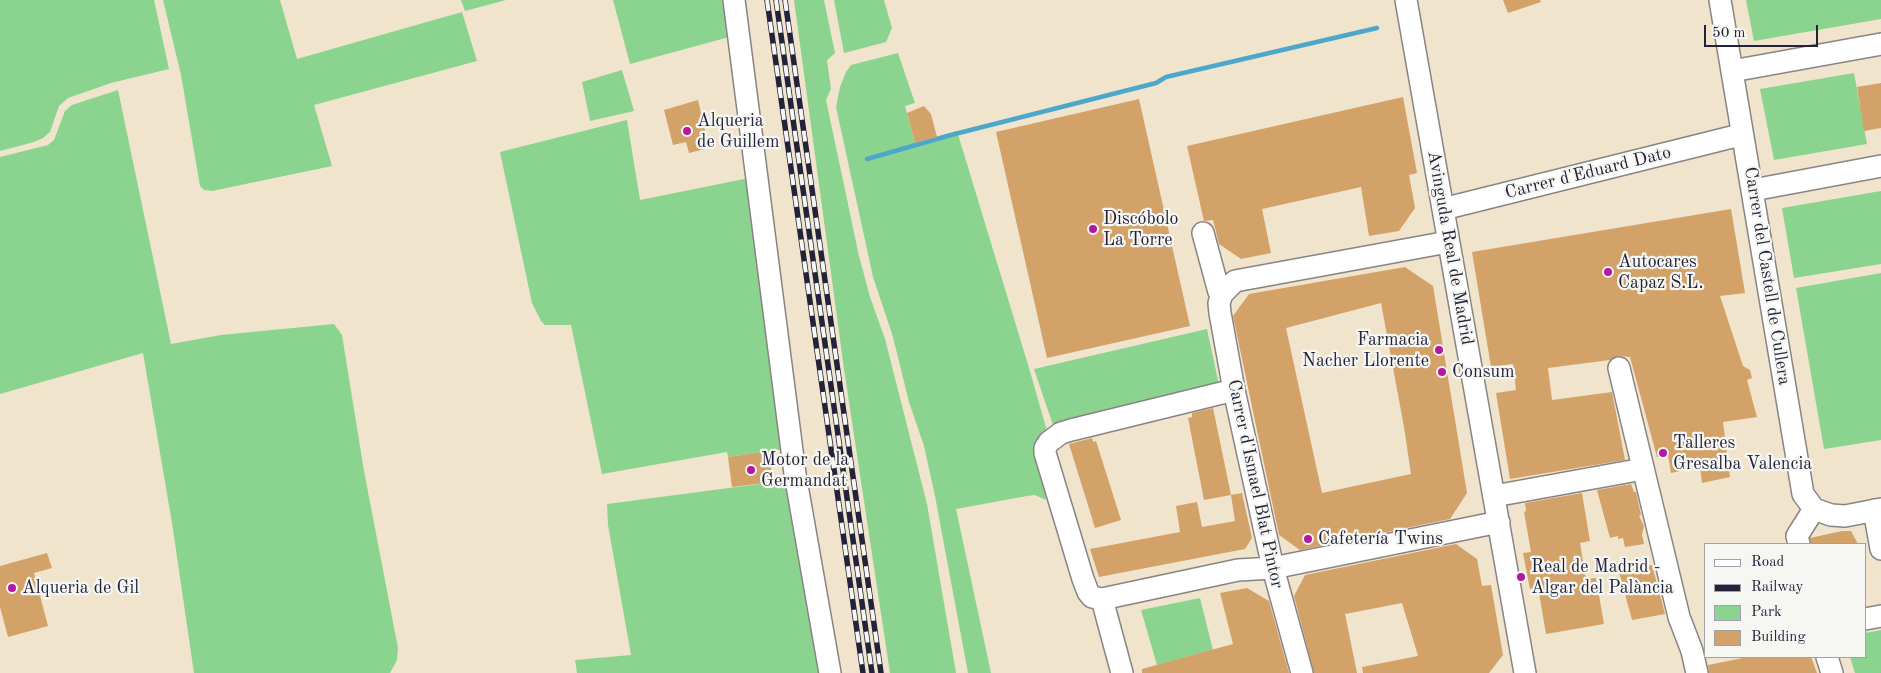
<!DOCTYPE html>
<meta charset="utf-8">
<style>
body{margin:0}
#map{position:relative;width:1881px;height:673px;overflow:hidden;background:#f0e4cc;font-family:"Old Standard TT",serif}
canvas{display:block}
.legend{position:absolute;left:1704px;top:543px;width:162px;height:115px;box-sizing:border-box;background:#f6f6f2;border:1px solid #a1a1a9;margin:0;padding:6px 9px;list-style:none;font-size:15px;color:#22223b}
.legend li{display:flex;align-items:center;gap:10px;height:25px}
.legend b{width:25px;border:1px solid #a1a1a9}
.scale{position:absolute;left:1704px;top:25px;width:114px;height:22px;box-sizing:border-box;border:2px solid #22223b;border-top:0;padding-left:6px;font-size:15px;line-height:18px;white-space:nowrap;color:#22223b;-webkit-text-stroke:4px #f6f6f2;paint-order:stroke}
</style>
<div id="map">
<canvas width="1881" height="673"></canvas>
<ul class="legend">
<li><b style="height:6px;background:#fff"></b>Road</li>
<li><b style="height:6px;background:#22223b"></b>Railway</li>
<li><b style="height:14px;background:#8bd490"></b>Park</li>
<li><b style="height:14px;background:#d3a268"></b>Building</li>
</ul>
<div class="scale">50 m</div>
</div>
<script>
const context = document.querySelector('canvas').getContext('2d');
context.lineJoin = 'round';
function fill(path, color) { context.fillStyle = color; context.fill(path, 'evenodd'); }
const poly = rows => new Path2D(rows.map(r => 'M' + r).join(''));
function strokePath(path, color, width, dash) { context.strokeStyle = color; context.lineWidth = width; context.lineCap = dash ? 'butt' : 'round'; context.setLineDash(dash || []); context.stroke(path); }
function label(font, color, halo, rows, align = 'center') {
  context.font = font + ' "Old Standard TT",serif'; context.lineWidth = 4.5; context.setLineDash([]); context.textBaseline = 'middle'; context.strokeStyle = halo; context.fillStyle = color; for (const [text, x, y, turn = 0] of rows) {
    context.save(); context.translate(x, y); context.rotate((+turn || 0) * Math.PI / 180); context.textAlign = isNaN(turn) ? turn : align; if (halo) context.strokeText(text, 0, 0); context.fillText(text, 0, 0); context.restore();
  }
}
fill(poly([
 [0,0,154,0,169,69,111,83,68,98,59,106,50,132,43,138,34,142,0,151],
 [163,0,280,0,297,59,462,12,477,61,314,105,332,166,212,191,204,190,200,186,181,75],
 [461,0,506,0,465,11],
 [613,0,727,0,733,36,630,64],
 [794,0,824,0,835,53,827,60,831,89,826,100,859,256,870,297,885,339,927,504,956,673,890,673,844,369],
 [834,0,884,0,892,28,886,42,844,53],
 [1746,0,1881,0,1881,19,1754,41],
 [898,53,915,103,905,106,915,143,957,131,1029,368,1049,438,1041,450,1046,500,1035,495,1027,496,956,509,991,673,968,673,935,496,924,446,909,402,893,337,873,277,836,107,840,87,846,72,851,65],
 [622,70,634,111,590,121,582,82],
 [1854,73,1867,144,1774,160,1760,89],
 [118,90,171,344,221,335,334,324,342,335,364,471,398,648,397,660,390,673,194,673,172,523,143,353,0,394,0,157,48,145,54,140,65,111,72,105],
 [627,120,640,200,749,178,785,449,728,457,727,452,602,474,571,325,545,325,541,321,532,303,500,152],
 [1881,191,1881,264,1794,278,1782,208],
 [1881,273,1881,440,1824,449,1796,288],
 [1207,329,1219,385,1054,428,1034,369],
 [790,480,823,673,577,673,575,660,631,655,608,525,607,504],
 [1200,598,1213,650,1157,665,1141,610],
 [1881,630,1881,673,1855,673,1850,657,1865,657,1865,633]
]), '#8bd490');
strokePath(poly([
 [867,159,951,135,1156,83,1166,77,1377,28]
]), '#4da7cb', 4.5);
fill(poly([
 [1503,0,1540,0,1541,2,1508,13],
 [1881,83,1881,128,1864,131,1857,87],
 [1403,97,1417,173,1409,175,1415,208,1399,231,1369,236,1361,187,1262,209,1271,253,1241,259,1219,244,1213,220,1204,221,1187,146],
 [1139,99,1190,326,1047,358,996,132],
 [698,100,709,148,689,153,686,142,673,145,664,110],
 [924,106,931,114,937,137,915,143,907,113],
 [1731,209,1745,293,1720,296,1743,366,1750,370,1752,378,1747,380,1757,417,1723,422,1730,477,1702,483,1700,467,1671,473,1668,455,1657,457,1630,357,1617,356,1610,360,1548,368,1552,400,1612,392,1625,460,1510,479,1496,393,1516,390,1513,364,1491,367,1472,252],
 [1405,267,1433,286,1467,493,1450,519,1300,550,1279,535,1233,316,1249,294],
 [1381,303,1404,427,1411,474,1322,493,1286,328],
 [1213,408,1231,495,1204,500,1188,418,1192,417,1192,413],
 [1092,438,1093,442,1096,441,1121,520,1095,528,1069,444],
 [769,451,773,482,732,487,728,457],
 [1631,484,1634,492,1636,492,1641,515,1639,516,1644,526,1642,535,1644,544,1625,547,1623,538,1618,539,1618,536,1610,538,1597,490],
 [1242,493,1252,538,1245,549,1099,577,1090,549,1180,532,1176,506,1197,502,1202,527,1235,521,1231,495],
 [1582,493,1590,541,1580,543,1586,579,1596,578,1604,624,1546,634,1538,587,1530,589,1523,553,1531,552,1524,512,1526,511,1525,503],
 [1842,531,1851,531,1858,544,1811,544,1810,538],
 [1456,544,1477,559,1482,586,1491,585,1503,655,1489,673,1363,673,1362,667,1418,656,1402,603,1345,614,1357,673,1314,673,1294,596,1305,575],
 [47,553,52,568,34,573,48,626,8,637,0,607,0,566],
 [1652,565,1665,614,1632,620,1619,572],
 [1247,588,1269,601,1289,673,1142,673,1142,669,1233,644,1220,593],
 [1748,657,1811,657,1817,673,1709,673,1708,665]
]), '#d3a268');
const minor = poly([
 [734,0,795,474,830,673],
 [1406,0,1525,673],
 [1720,0,1803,494,1814,509],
 [1732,71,1881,44],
 [1753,190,1881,166],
 [1443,209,1732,137],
 [1203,233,1219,292,1222,294],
 [1619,368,1679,617,1692,651,1697,673],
 [1234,390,1071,430,1061,433,1049,442,1045,448,1045,453,1083,579,1088,592,1092,597,1102,599,1238,570,1273,568,1499,522],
 [1494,496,1643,469],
 [1814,509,1831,515,1845,516,1881,509],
 [1874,510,1881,549],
 [1799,544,1797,536,1814,509],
 [1102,599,1122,673],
 [1865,619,1881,616],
 [1827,657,1832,673],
 [1302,673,1273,568,1234,390,1220,313,1219,303,1222,294,1235,281,1448,242]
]);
strokePath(minor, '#898384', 24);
strokePath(minor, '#fff', 21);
const rail = poly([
 [767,0,863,673],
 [776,0,872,673],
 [785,0,881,673]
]);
strokePath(rail, '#22223b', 5.5);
strokePath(rail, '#f6f6f2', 4, [11]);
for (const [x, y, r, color] of [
 [687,131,5,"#b5179e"],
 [1093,229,5,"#b5179e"],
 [1608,272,5,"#b5179e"],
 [1439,350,5,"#b5179e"],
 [1442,372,5,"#b5179e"],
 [1663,453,5,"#b5179e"],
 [751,470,5,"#b5179e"],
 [1308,539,5,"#b5179e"],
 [1521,577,5,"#b5179e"],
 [12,588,5,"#b5179e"]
]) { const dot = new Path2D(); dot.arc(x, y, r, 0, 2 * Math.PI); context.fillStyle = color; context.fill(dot); strokePath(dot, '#f6f6f2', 2); }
label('18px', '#22223b', '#f6f6f2', [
 ["Alqueria",697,121],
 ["de Guillem",697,142],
 ["Discóbolo",1103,219],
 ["La Torre",1103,240],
 ["Autocares",1618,262],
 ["Capaz S.L.",1618,283],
 ["Farmacia",1429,340,"right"],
 ["Nacher Llorente",1429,361,"right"],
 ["Consum",1452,372],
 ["Talleres",1673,443],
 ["Gresalba Valencia",1673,464],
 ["Motor de la",761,460],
 ["Germandat",761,481],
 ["Cafetería Twins",1318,539],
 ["Real de Madrid -",1531,567],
 ["Algar del Palància",1531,588],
 ["Alqueria de Gil",22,588]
], 'left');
label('18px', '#22223b', '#f6f6f2', [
 ["Carrer d'Eduard Dato",1588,173,-14],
 ["Avinguda Real de Madrid",1450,248,80],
 ["Carrer del Castell de Cullera",1767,276,81],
 ["Carrer d'Ismael Blat Pintor",1255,484,78]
]);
</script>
